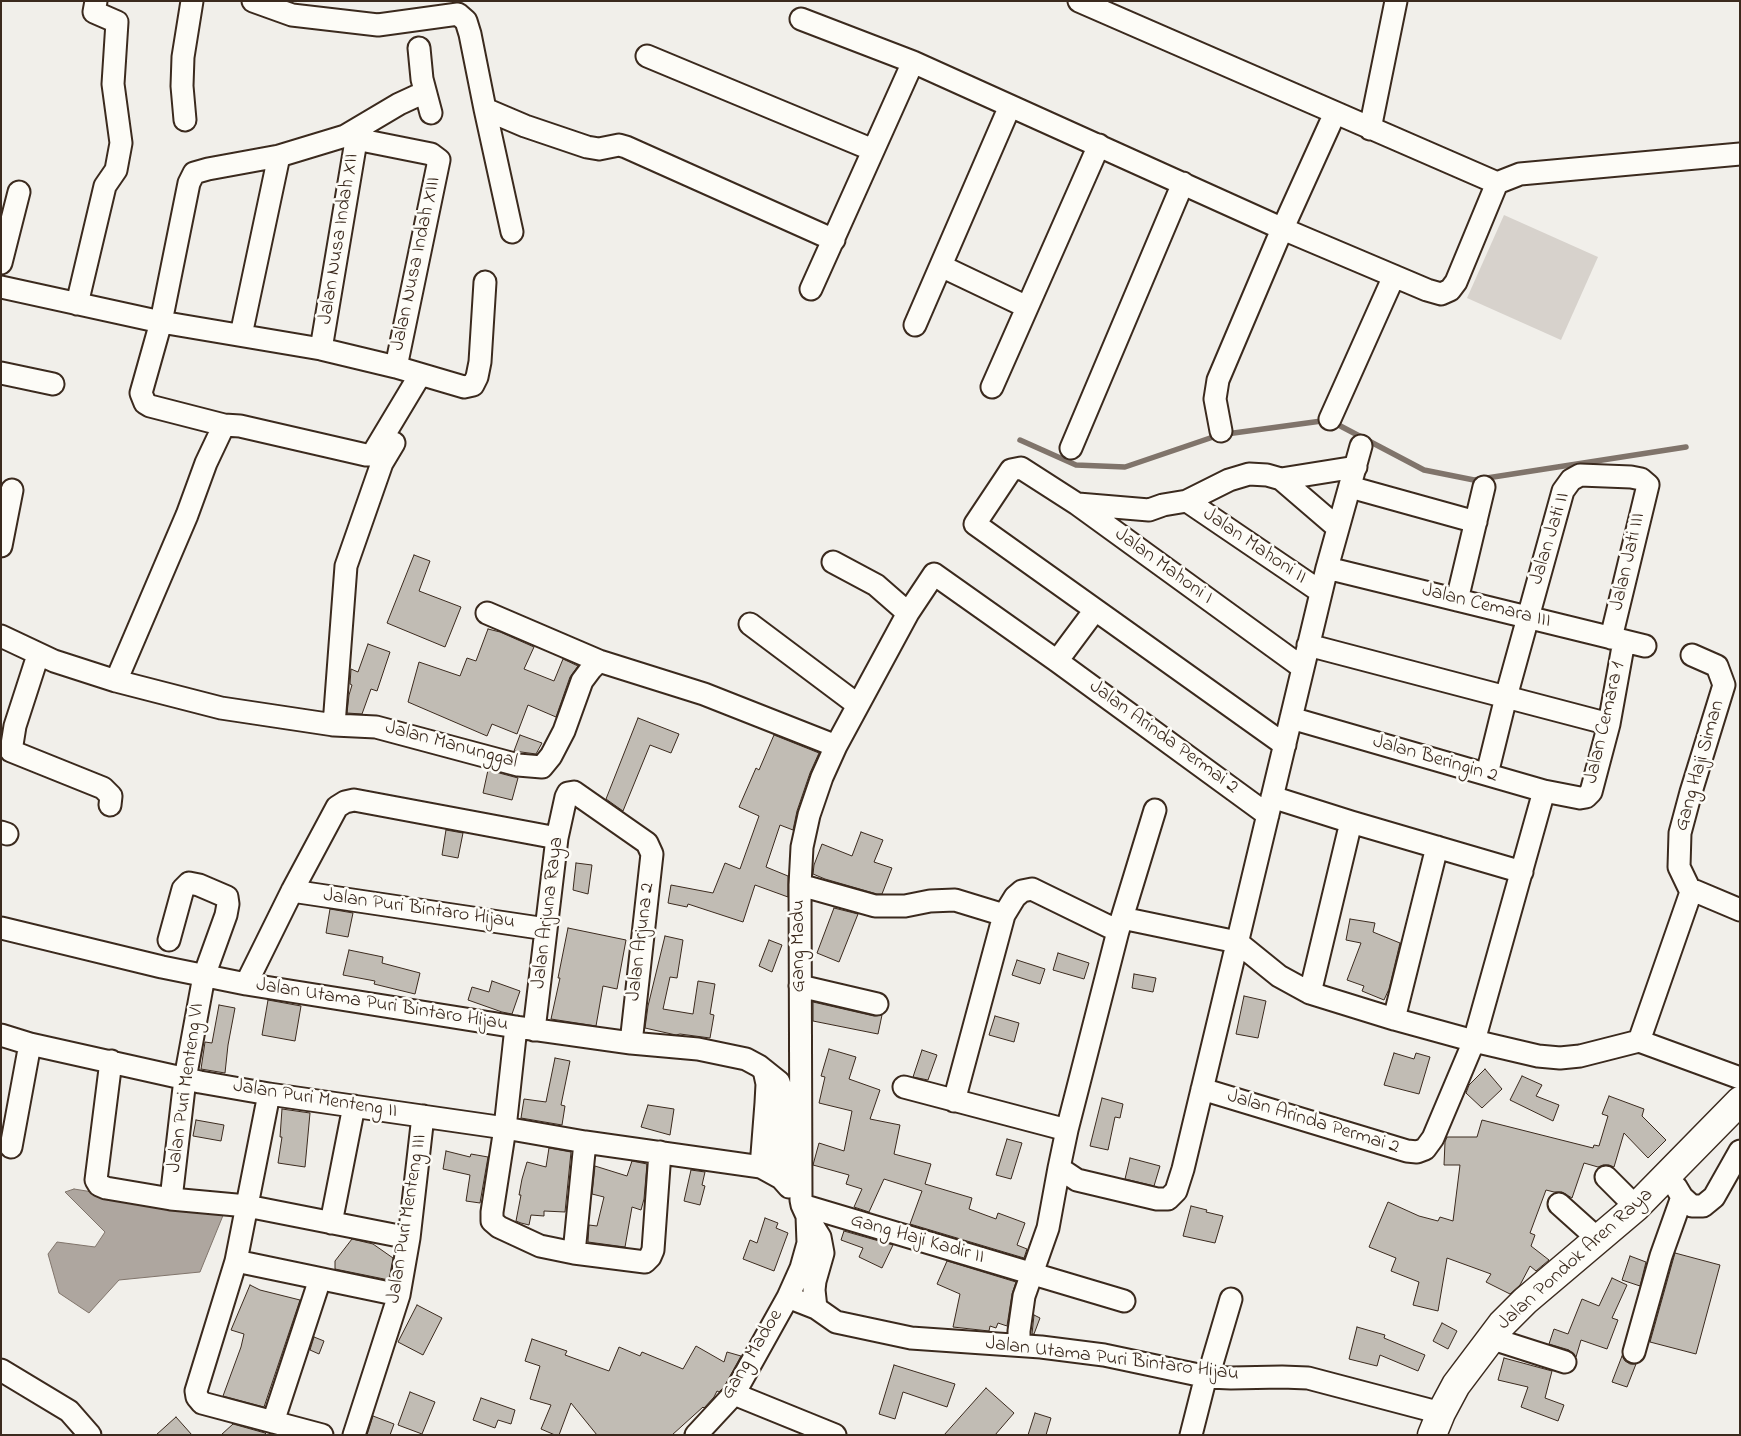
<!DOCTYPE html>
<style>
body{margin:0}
#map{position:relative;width:1741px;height:1436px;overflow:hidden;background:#f1efea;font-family:"Indie Flower",sans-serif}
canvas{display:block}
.frame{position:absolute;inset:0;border:2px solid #3b2a1e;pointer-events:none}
</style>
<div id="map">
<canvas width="1741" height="1436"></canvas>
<div class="frame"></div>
</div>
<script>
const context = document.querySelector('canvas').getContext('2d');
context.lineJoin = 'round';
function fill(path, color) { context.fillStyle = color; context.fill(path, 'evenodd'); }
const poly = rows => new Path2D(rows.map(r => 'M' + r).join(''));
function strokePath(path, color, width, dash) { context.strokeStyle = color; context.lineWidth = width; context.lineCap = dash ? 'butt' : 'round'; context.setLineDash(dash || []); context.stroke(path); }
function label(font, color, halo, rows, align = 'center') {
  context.font = font + ' "Indie Flower",sans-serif'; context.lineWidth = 5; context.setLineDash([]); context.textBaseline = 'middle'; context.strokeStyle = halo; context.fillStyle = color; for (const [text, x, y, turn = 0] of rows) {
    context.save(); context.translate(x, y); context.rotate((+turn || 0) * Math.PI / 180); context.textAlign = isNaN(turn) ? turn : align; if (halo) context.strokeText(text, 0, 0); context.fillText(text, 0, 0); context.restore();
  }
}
fill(poly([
 [1504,215,1598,257,1561,340,1467,298]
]), '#d7d2cc');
const water = poly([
 [74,1189,224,1213,200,1272,119,1280,89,1313,59,1293,48,1254,57,1242,95,1247,105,1232,65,1192,74,1189]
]);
fill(water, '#aea69f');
strokePath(water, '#80746b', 1);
strokePath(poly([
 [1020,440,1076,465,1125,467,1219,435,1329,420,1424,470,1474,480,1686,447]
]), '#80746b', 5.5);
const building = poly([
 [414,555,430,561,419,591,461,607,445,647,387,623,414,555],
 [488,629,500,632,534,647,524,669,554,681,563,659,578,666,570,677,556,717,528,705,517,734,492,724,487,736,408,702,419,662,460,676,467,658,476,661,488,629],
 [368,644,390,652,377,691,371,689,362,714,347,713,349,695,352,685,350,684,351,669,358,672,368,644],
 [638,718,679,734,671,753,650,745,623,811,606,799,638,718],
 [520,735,542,743,536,754,514,751,520,735],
 [774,735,819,753,810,773,797,811,793,830,780,825,766,867,788,876,788,897,755,885,743,922,688,904,687,907,668,903,671,885,713,893,725,863,740,869,759,816,739,807,756,768,759,770,774,735],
 [488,770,518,778,512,800,483,793,488,770],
 [446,830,463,833,458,858,442,855,446,830],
 [861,832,883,840,874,862,892,868,882,894,877,894,825,879,813,874,814,865,822,844,852,856,861,832],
 [576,863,592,865,588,894,573,890,576,863],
 [834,908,858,914,839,962,817,953,834,908],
 [330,909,353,913,348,937,326,933,330,909],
 [1350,919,1375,923,1373,932,1400,943,1389,989,1384,1000,1362,991,1364,986,1347,980,1361,943,1346,940,1350,919],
 [568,928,626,940,617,989,603,986,596,1026,551,1019,560,978,558,978,568,928],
 [665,936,683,940,677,978,670,977,663,1009,693,1014,698,981,715,984,710,1014,714,1015,710,1038,680,1034,676,1035,645,1028,648,1006,665,936],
 [769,940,782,945,772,972,759,966,769,940],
 [349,950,383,957,382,963,420,973,415,994,374,984,375,981,343,975,349,950],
 [1058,953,1089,963,1084,979,1053,970,1058,953],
 [1017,960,1045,969,1040,984,1012,975,1017,960],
 [1134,974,1156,978,1153,992,1132,988,1134,974],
 [492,981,520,991,512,1014,502,1012,468,1000,472,987,489,992,492,981],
 [1244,996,1266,1001,1258,1038,1236,1034,1244,996],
 [268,1000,301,1006,295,1041,262,1035,268,1000],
 [813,1002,874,1016,882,1015,878,1034,813,1021,813,1002],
 [219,1005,235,1008,228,1045,225,1073,201,1069,205,1042,212,1043,219,1005],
 [995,1016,1019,1023,1014,1042,989,1035,995,1016],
 [829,1049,856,1057,849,1079,880,1090,870,1119,900,1125,894,1154,931,1164,925,1184,972,1198,969,1209,996,1219,998,1213,1025,1223,1017,1245,1027,1249,1024,1258,910,1224,922,1191,884,1179,869,1212,854,1207,862,1189,846,1184,849,1175,813,1165,819,1143,844,1151,852,1111,819,1103,825,1077,821,1076,829,1049],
 [922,1050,937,1055,928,1080,913,1077,922,1050],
 [1394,1053,1414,1059,1416,1053,1430,1057,1419,1094,1384,1085,1394,1053],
 [555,1058,570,1061,561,1105,565,1106,562,1125,521,1118,524,1099,546,1102,555,1058],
 [1485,1069,1502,1089,1482,1108,1466,1093,1469,1085,1485,1069],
 [1522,1076,1542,1085,1536,1096,1559,1105,1553,1121,1510,1100,1522,1076],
 [1609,1096,1644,1109,1642,1116,1666,1140,1648,1158,1624,1133,1614,1167,1609,1165,1603,1165,1598,1167,1584,1163,1572,1198,1562,1192,1554,1192,1546,1190,1530,1233,1535,1235,1531,1246,1549,1260,1536,1271,1530,1266,1520,1285,1510,1294,1486,1282,1491,1274,1447,1258,1438,1311,1413,1305,1419,1282,1391,1271,1396,1258,1369,1247,1388,1202,1419,1216,1438,1221,1440,1217,1453,1221,1460,1165,1444,1165,1445,1142,1447,1137,1477,1137,1482,1120,1593,1148,1594,1145,1599,1146,1608,1116,1602,1114,1609,1096],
 [1102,1098,1123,1104,1120,1118,1115,1117,1108,1150,1090,1146,1102,1098],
 [648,1105,674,1109,670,1135,641,1127,648,1105],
 [282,1109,310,1113,305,1167,278,1163,282,1137,280,1137,282,1109],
 [196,1120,224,1125,221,1141,193,1136,196,1120],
 [1007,1139,1022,1143,1011,1179,996,1175,1007,1139],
 [549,1148,571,1152,565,1212,544,1211,544,1216,531,1215,529,1225,521,1223,516,1221,521,1195,519,1195,522,1179,527,1162,546,1167,549,1148],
 [446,1151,470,1157,471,1154,488,1157,480,1203,466,1201,470,1175,443,1169,446,1151],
 [1130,1158,1160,1166,1154,1186,1125,1179,1130,1158],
 [632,1161,647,1164,644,1199,641,1210,632,1207,625,1247,588,1242,589,1225,597,1226,604,1197,592,1194,595,1166,627,1176,632,1161],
 [691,1170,705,1172,702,1185,705,1186,700,1205,684,1201,691,1170],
 [1191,1206,1207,1210,1206,1212,1223,1216,1215,1243,1183,1236,1191,1206],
 [765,1218,778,1223,776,1228,788,1233,774,1271,743,1259,750,1240,757,1243,765,1218],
 [844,1231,893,1245,882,1268,859,1257,863,1248,841,1240,844,1231],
 [352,1239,373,1244,393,1258,389,1280,335,1269,335,1261,352,1239],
 [1675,1253,1720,1265,1696,1354,1650,1342,1675,1253],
 [1630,1256,1646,1262,1640,1286,1622,1280,1630,1256],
 [947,1261,1016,1282,1012,1294,1007,1326,998,1323,996,1328,990,1326,989,1331,953,1327,960,1294,937,1284,947,1261],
 [1612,1278,1627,1285,1612,1318,1618,1320,1607,1349,1581,1340,1576,1357,1569,1350,1549,1344,1554,1329,1568,1334,1582,1299,1599,1306,1612,1278],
 [250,1285,260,1290,300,1300,264,1407,223,1396,241,1347,244,1334,231,1330,250,1285],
 [417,1305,442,1318,423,1355,398,1342,417,1305],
 [1034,1315,1040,1318,1034,1334,1032,1334,1034,1315],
 [1442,1323,1457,1331,1448,1349,1433,1341,1442,1323],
 [1357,1327,1385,1335,1384,1338,1425,1355,1418,1371,1380,1355,1377,1366,1349,1359,1357,1327],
 [314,1337,324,1341,319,1354,310,1350,314,1337],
 [532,1339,567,1351,565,1355,609,1371,619,1347,640,1356,642,1352,683,1369,696,1346,724,1362,727,1352,741,1356,724,1387,719,1392,717,1391,714,1397,704,1408,703,1407,672,1435,597,1435,571,1403,559,1435,555,1435,541,1429,551,1405,530,1399,540,1366,525,1361,532,1339],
 [1622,1356,1625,1361,1630,1364,1636,1364,1627,1387,1612,1382,1622,1356],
 [1504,1358,1552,1371,1545,1398,1564,1405,1558,1421,1521,1407,1528,1387,1498,1380,1504,1358],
 [894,1365,955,1384,947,1407,903,1392,895,1419,879,1414,894,1365],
 [986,1388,1014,1413,995,1435,944,1435,986,1388],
 [410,1392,435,1402,422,1434,398,1425,410,1392],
 [481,1398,515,1410,511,1424,498,1420,495,1428,473,1420,481,1398],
 [1035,1413,1051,1418,1046,1435,1028,1435,1035,1413],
 [373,1416,394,1424,390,1435,367,1435,373,1416],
 [176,1417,192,1435,156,1435,176,1417],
 [233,1424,265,1433,267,1435,221,1435,233,1424]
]);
fill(building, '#c1bcb4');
strokePath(building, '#3b2a1e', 1);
const minor = poly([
 [253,1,292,15,378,25,458,14,466,21,470,34,485,109,525,126,587,147,599,149,619,145,626,147,834,240],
 [1079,1,1497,183,1520,174,1740,154],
 [801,19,913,62,1283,229,1427,290,1441,294,1450,290,1456,282,1497,183],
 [419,48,422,79,431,113],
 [647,56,873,150],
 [485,109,512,232],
 [185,120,182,86,183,57,192,1],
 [1370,129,1396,1],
 [356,139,431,154,439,160,396,367],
 [1,263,19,192],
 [941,266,1027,307],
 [1,287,161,322,321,349,396,367,464,387,473,385,477,377,480,362,485,282],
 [811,289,913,62],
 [77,304,105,186,116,170,121,143,113,84,117,22,94,12,96,1],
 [915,325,1010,106],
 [241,335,279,156],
 [321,349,358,129],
 [1,373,53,384],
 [420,375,372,455,366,455,240,426,224,425,150,406,145,403,141,393,161,322,189,183,194,173,208,169,279,156,345,136,399,104,425,92],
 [992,387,1099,145],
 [1330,419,1394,276],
 [1221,431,1215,399,1218,380,1277,241,1335,113],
 [1071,448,1183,183],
 [1281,479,1338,528],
 [1350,487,1476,522],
 [1187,501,1321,592],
 [1078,504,1149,510,1163,505,1187,501,1229,480,1249,474,1267,475,1281,479,1356,467],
 [1,546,12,490],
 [833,562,876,585,908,613],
 [1327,568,1645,646],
 [1457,600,1484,487],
 [487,613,599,661,704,694,836,746],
 [750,624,858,705],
 [1,636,54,661,116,681,221,708,334,725,376,727,518,765,542,767,551,756,564,731,582,681,591,669,599,661],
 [1308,645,1609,724],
 [38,655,15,726,11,751,103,788,111,796,110,805],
 [1057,661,1095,610],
 [116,681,187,515,206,463,224,425],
 [1291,718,1544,791,1580,798,1586,797,1591,792,1609,724,1624,641],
 [334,725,346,566,382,463,394,443],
 [1285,745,975,524,1011,470,1021,468,1077,504,1303,668],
 [1487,774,1506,697,1563,491,1571,480,1580,475,1631,477,1641,479,1648,485,1611,638],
 [1272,797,1351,822,1522,872],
 [1155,810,1118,931,1067,1130,1059,1168,1077,1180,1157,1199,1168,1199,1176,1191,1183,1169,1327,568,1361,446],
 [1,832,7,834],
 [800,885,875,906,905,906,930,901,955,900,1004,915],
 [292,891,546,929],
 [1691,892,1679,867,1680,833,1691,792,1724,685,1717,666,1692,655],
 [1691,892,1695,891,1740,910],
 [1122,918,1237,942,1279,976,1310,993,1394,1019,1474,1041,1538,1056,1560,1058,1580,1056,1639,1041,1740,1078],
 [1,928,162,967,246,984,516,1027,631,1043,698,1049,746,1059,759,1066,779,1082,783,1094,783,1143,781,1178],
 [169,940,183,889,189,883,199,885,227,897,228,904,226,915,204,976,185,1079,171,1199],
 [246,984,292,891,337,807,345,802,354,800,557,838],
 [800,986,877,1004],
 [1310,993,1351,822],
 [1394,1019,1437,847],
 [516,1027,505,1128,492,1212,492,1221,499,1227,540,1246,574,1253,645,1262,650,1257,653,1250,660,1152],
 [534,1030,557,838,566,797,568,793,574,792,647,843,652,854,631,1043],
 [1,1035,30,1044,200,1082,269,1094,505,1128,585,1142,761,1167,781,1178,789,1187],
 [1639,1041,1691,892],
 [111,1061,96,1180,99,1185,106,1188,171,1199,247,1206,409,1238],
 [904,1087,1067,1130],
 [1202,1089,1407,1151,1417,1152,1425,1149,1433,1138,1474,1041,1544,791],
 [269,1094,236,1261,196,1391,197,1397,202,1403,322,1435],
 [954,1101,1004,915,1015,897,1022,891,1032,889,1118,931],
 [11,1147,30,1044],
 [761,1167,766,1103,767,1084,764,1070],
 [1606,1177,1636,1207],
 [1676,1187,1682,1197,1692,1206,1703,1206,1714,1197,1740,1151],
 [1559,1204,1598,1239],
 [802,1205,1124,1301],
 [810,1221,820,1237,823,1253,815,1281,814,1290,816,1308],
 [331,1223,354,1106],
 [574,1253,585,1142],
 [236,1261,399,1295],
 [788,1297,816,1308,836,1322,911,1338,1041,1347,1104,1355,1208,1377,1231,1378,1282,1377,1308,1378,1441,1413],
 [1490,1338,1565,1362],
 [1019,1345,1019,1331,1024,1296,1048,1228,1059,1168],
 [1634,1352,1661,1256,1682,1197],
 [1,1370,69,1411,90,1435],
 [1208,1377,1231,1299],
 [734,1394,835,1435],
 [273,1422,320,1279],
 [354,1435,399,1295,409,1238,423,1116],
 [696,1435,734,1394,788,1297,801,1268,808,1243,807,1216,802,1205,801,1200,800,885,802,847,809,815,822,777,836,746,908,613,934,574,1057,661,1268,815],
 [1191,1435,1206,1376]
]);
const major = poly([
 [1432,1435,1441,1413,1456,1385,1502,1324,1525,1301,1636,1207,1740,1101]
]);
strokePath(minor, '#3b2a1e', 25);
strokePath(major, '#3b2a1e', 31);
strokePath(minor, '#fdfcf7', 21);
strokePath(major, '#fdfcf7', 28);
label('20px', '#3b2a1e', '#fdfcf7', [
 ["Jalan Nusa Indah XII",340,239,-81],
 ["Jalan Nusa Indah XIII",417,264,-78],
 ["Jalan Jati II",1551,539,-73],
 ["Jalan Mahoni II",1254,547,34],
 ["Jalan Jati III",1629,562,-77],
 ["Jalan Mahoni I",1163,567,36],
 ["Jalan Cemara III",1486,607,14],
 ["Jalan Cemara 1",1606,723,-77],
 ["Jalan Arinda Permai 2",1163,738,36],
 ["Jalan Manunggal",451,746,15],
 ["Jalan Beringin 2",1435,760,16],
 ["Gang Haji Siman",1701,766,-74],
 ["Jalan Puri Bintaro Hijau",419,910,8],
 ["Jalan Arjuna Raya",549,913,-83],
 ["Jalan Arjuna 2",642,942,-83],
 ["Gang Madu",800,946,-90],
 ["Jalan Utama Puri Bintaro Hijau",382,1006,9],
 ["Jalan Puri Menteng VI",187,1088,-82],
 ["Jalan Puri Menteng II",315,1100,9],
 ["Jalan Arinda Permai 2",1313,1123,17],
 ["Jalan Puri Menteng III",408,1219,-81],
 ["Gang Haji Kadir II",917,1240,16],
 ["Jalan Pondok Aren Raya",1576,1260,-42],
 ["Gang Madoe",753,1355,-59],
 ["Jalan Utama Puri Bintaro Hijau",1112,1360,7]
]);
</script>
